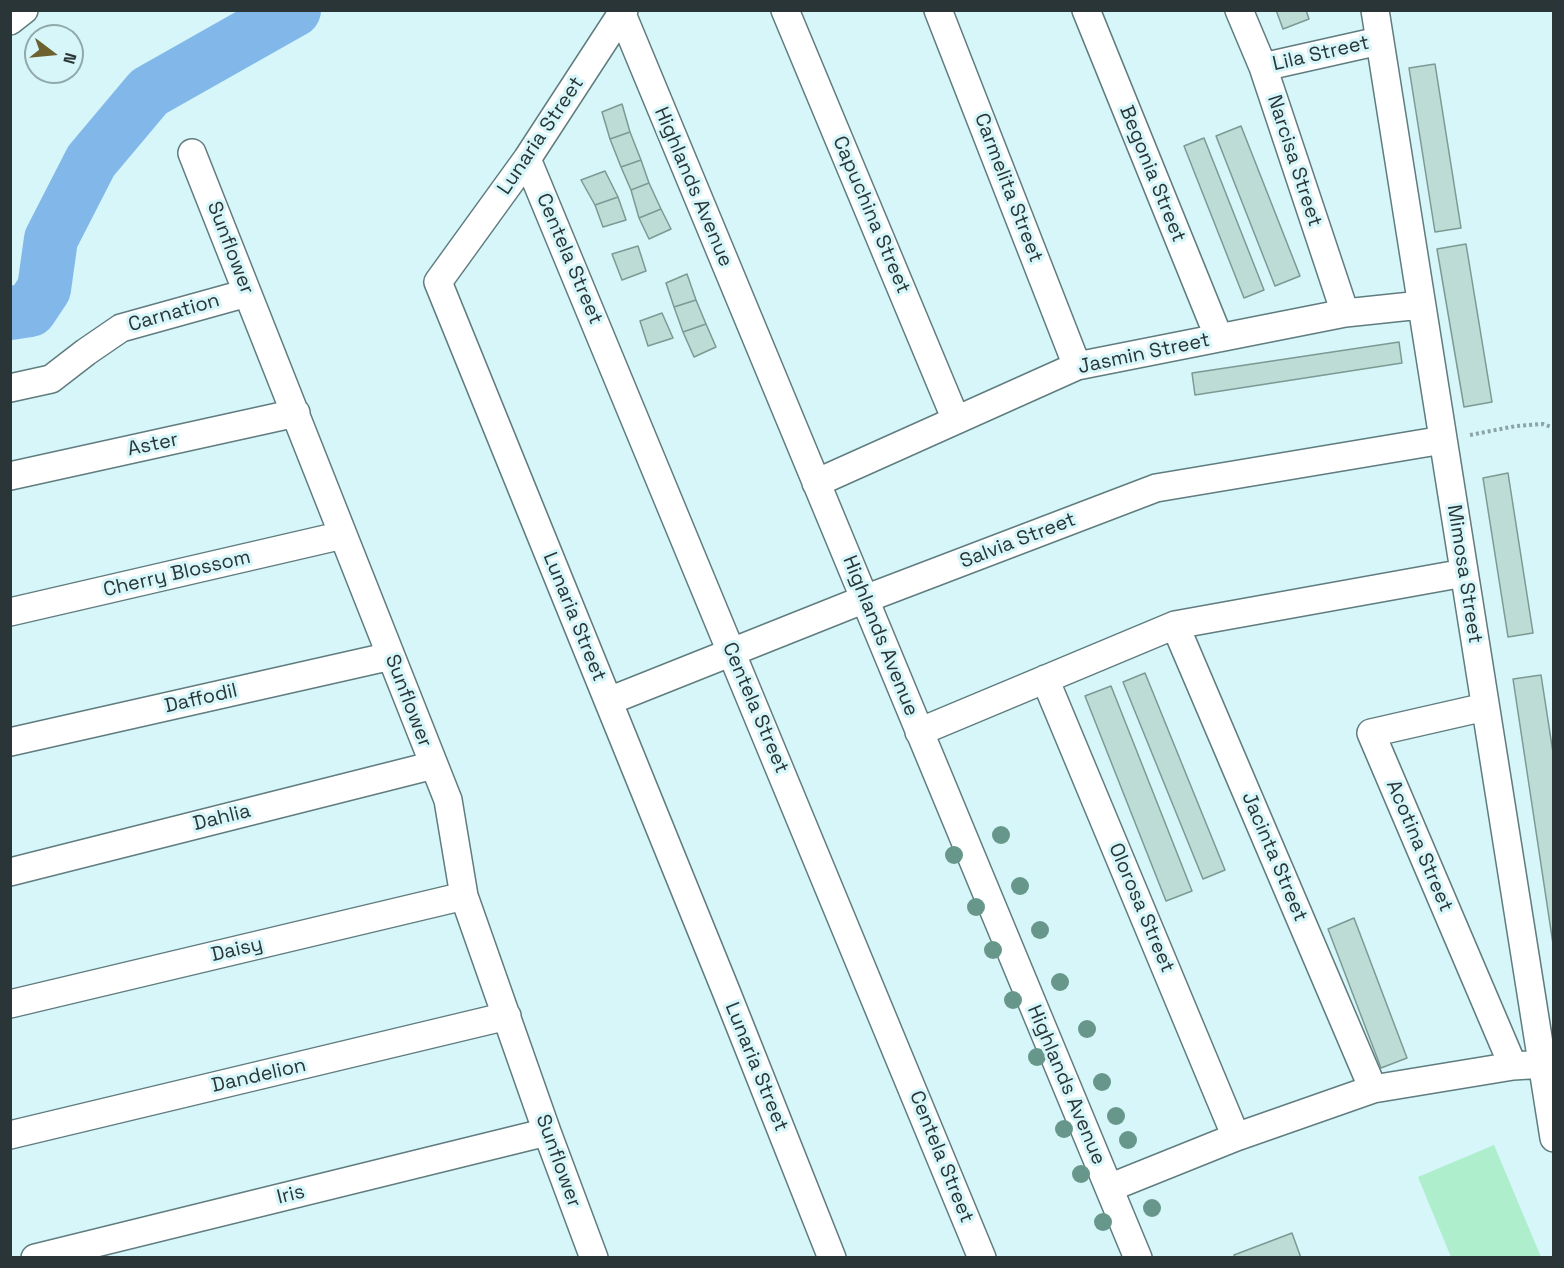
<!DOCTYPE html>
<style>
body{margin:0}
#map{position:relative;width:1564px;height:1268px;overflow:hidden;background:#d6f6f9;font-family:"Space Grotesk",sans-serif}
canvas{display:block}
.frame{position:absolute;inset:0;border:12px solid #293537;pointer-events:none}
.north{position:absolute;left:24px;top:24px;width:60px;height:60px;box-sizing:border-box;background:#d6f6f9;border:2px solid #91a9ab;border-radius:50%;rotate:106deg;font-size:16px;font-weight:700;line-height:24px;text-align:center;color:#293537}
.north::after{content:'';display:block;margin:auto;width:21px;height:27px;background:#6d622f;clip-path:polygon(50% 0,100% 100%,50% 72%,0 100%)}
</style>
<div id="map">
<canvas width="1564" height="1268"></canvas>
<div class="frame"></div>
<div class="north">N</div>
</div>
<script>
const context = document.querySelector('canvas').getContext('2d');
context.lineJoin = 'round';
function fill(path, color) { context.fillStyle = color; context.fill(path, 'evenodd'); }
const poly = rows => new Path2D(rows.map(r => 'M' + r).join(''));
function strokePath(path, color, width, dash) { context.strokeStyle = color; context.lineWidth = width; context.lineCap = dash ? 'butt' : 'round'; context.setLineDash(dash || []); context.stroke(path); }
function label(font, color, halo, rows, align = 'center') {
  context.font = font + ' "Space Grotesk",sans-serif'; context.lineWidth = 6; context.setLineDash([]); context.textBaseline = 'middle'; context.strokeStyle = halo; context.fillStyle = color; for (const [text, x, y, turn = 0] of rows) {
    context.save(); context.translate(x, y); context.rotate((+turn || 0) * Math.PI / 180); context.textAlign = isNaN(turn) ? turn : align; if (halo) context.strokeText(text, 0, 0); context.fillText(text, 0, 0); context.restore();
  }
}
fill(poly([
 [1494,1145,1541,1257,1451,1257,1418,1177]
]), '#aeeecd');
strokePath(poly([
 [10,313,30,310,44,289,51,239,91,161,149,92,294,10]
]), '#82b8e9', 54);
const building = poly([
 [1276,10,1306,10,1309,19,1283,29,1276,10],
 [1435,64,1461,228,1435,232,1409,68,1435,64],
 [622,104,630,132,610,139,602,112,622,104],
 [1241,126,1300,276,1275,286,1216,136,1241,126],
 [630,132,641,160,621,167,610,139,630,132],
 [1204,138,1264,290,1244,298,1184,146,1204,138],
 [641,160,649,183,631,190,621,167,641,160],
 [605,171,618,197,595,205,581,180,605,171],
 [649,183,661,209,639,218,631,190,649,183],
 [618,197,626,220,603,227,595,205,618,197],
 [661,209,671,229,649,239,639,218,661,209],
 [1466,244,1492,402,1464,407,1437,249,1466,244],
 [638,246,646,271,622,280,612,254,638,246],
 [687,274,696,300,674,307,666,283,687,274],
 [696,300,706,324,683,332,674,307,696,300],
 [662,313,673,338,648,346,640,321,662,313],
 [706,324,716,347,694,357,683,332,706,324],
 [1399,342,1402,363,1195,395,1192,373,1399,342],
 [1508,473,1533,633,1508,637,1483,478,1508,473],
 [1145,673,1225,870,1203,879,1123,682,1145,673],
 [1541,675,1554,759,1553,944,1513,679,1541,675],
 [1111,686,1192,891,1166,901,1085,696,1111,686],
 [1354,918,1407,1058,1381,1068,1328,929,1354,918],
 [1292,1233,1301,1258,1235,1258,1234,1255,1292,1233]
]);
fill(building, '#bddcd6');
strokePath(building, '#7c9994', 1.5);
const minor = poly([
 [624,10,527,159,438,282,726,991,832,1258],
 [785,10,956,420],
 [938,10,1077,366],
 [1086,10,1219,338],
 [1239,10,1263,67,1345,313],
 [1375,10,1554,1138],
 [622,14,1138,1258],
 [10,21,24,10],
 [1263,67,1379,41],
 [192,153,448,800,464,896,547,1132,594,1258],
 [527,159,982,1258],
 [10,388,51,379,86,352,121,328,247,293],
 [10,476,296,413],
 [816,483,1077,366,1345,313,1421,305],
 [10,612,343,535],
 [1175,625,1373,1089],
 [1045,679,1236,1137],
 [609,701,865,599,1156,488,1443,440],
 [1485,707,1371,733,1513,1066],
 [919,732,1175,625,1464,573],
 [10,742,391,656],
 [10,872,434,765],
 [10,1004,464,896],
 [10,1135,507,1016],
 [1109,1188,1236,1137,1373,1089,1513,1066,1529,1065],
 [35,1258,547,1132]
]);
strokePath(minor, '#607c7f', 30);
strokePath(poly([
 [1470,435,1516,426,1543,424,1554,428]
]), '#8ca4a6', 4, [3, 3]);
strokePath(minor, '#fff', 27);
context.fillStyle = '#67978b';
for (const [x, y] of [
 [1001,835],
 [954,855],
 [1020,886],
 [976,907],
 [1040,930],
 [993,950],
 [1060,982],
 [1013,1000],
 [1087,1029],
 [1037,1057],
 [1102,1082],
 [1116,1116],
 [1064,1129],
 [1128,1140],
 [1081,1174],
 [1152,1208],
 [1103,1222]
]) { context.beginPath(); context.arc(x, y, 9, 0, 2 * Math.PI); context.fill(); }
label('20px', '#293537', '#d6f6f9', [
 ["Lila Street",1321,54,-13],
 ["Lunaria Street",541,136,-56],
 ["Narcisa Street",1294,161,72],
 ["Begonia Street",1152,174,68],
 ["Highlands Avenue",693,187,67],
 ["Carmelita Street",1008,188,69],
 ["Capuchina Street",871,215,67],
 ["Sunflower",230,248,69],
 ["Centela Street",569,259,67],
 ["Carnation",174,313,-16],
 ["Jasmin Street",1144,354,-12],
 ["Aster",153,445,-12],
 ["Salvia Street",1018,541,-21],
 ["Cherry Blossom",177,574,-13],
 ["Mimosa Street",1464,574,81],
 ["Lunaria Street",574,617,68],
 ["Highlands Avenue",880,636,68],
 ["Daffodil",201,699,-13],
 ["Sunflower",408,701,69],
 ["Centela Street",755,708,67],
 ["Dahlia",222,818,-14],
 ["Acotina Street",1419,846,67],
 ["Jacinta Street",1274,857,67],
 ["Olorosa Street",1141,908,67],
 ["Daisy",237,950,-13],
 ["Lunaria Street",756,1067,68],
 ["Dandelion",259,1076,-13],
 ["Highlands Avenue",1066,1085,67],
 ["Centela Street",941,1157,68],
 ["Sunflower",558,1161,70],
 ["Iris",291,1195,-14]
]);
</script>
